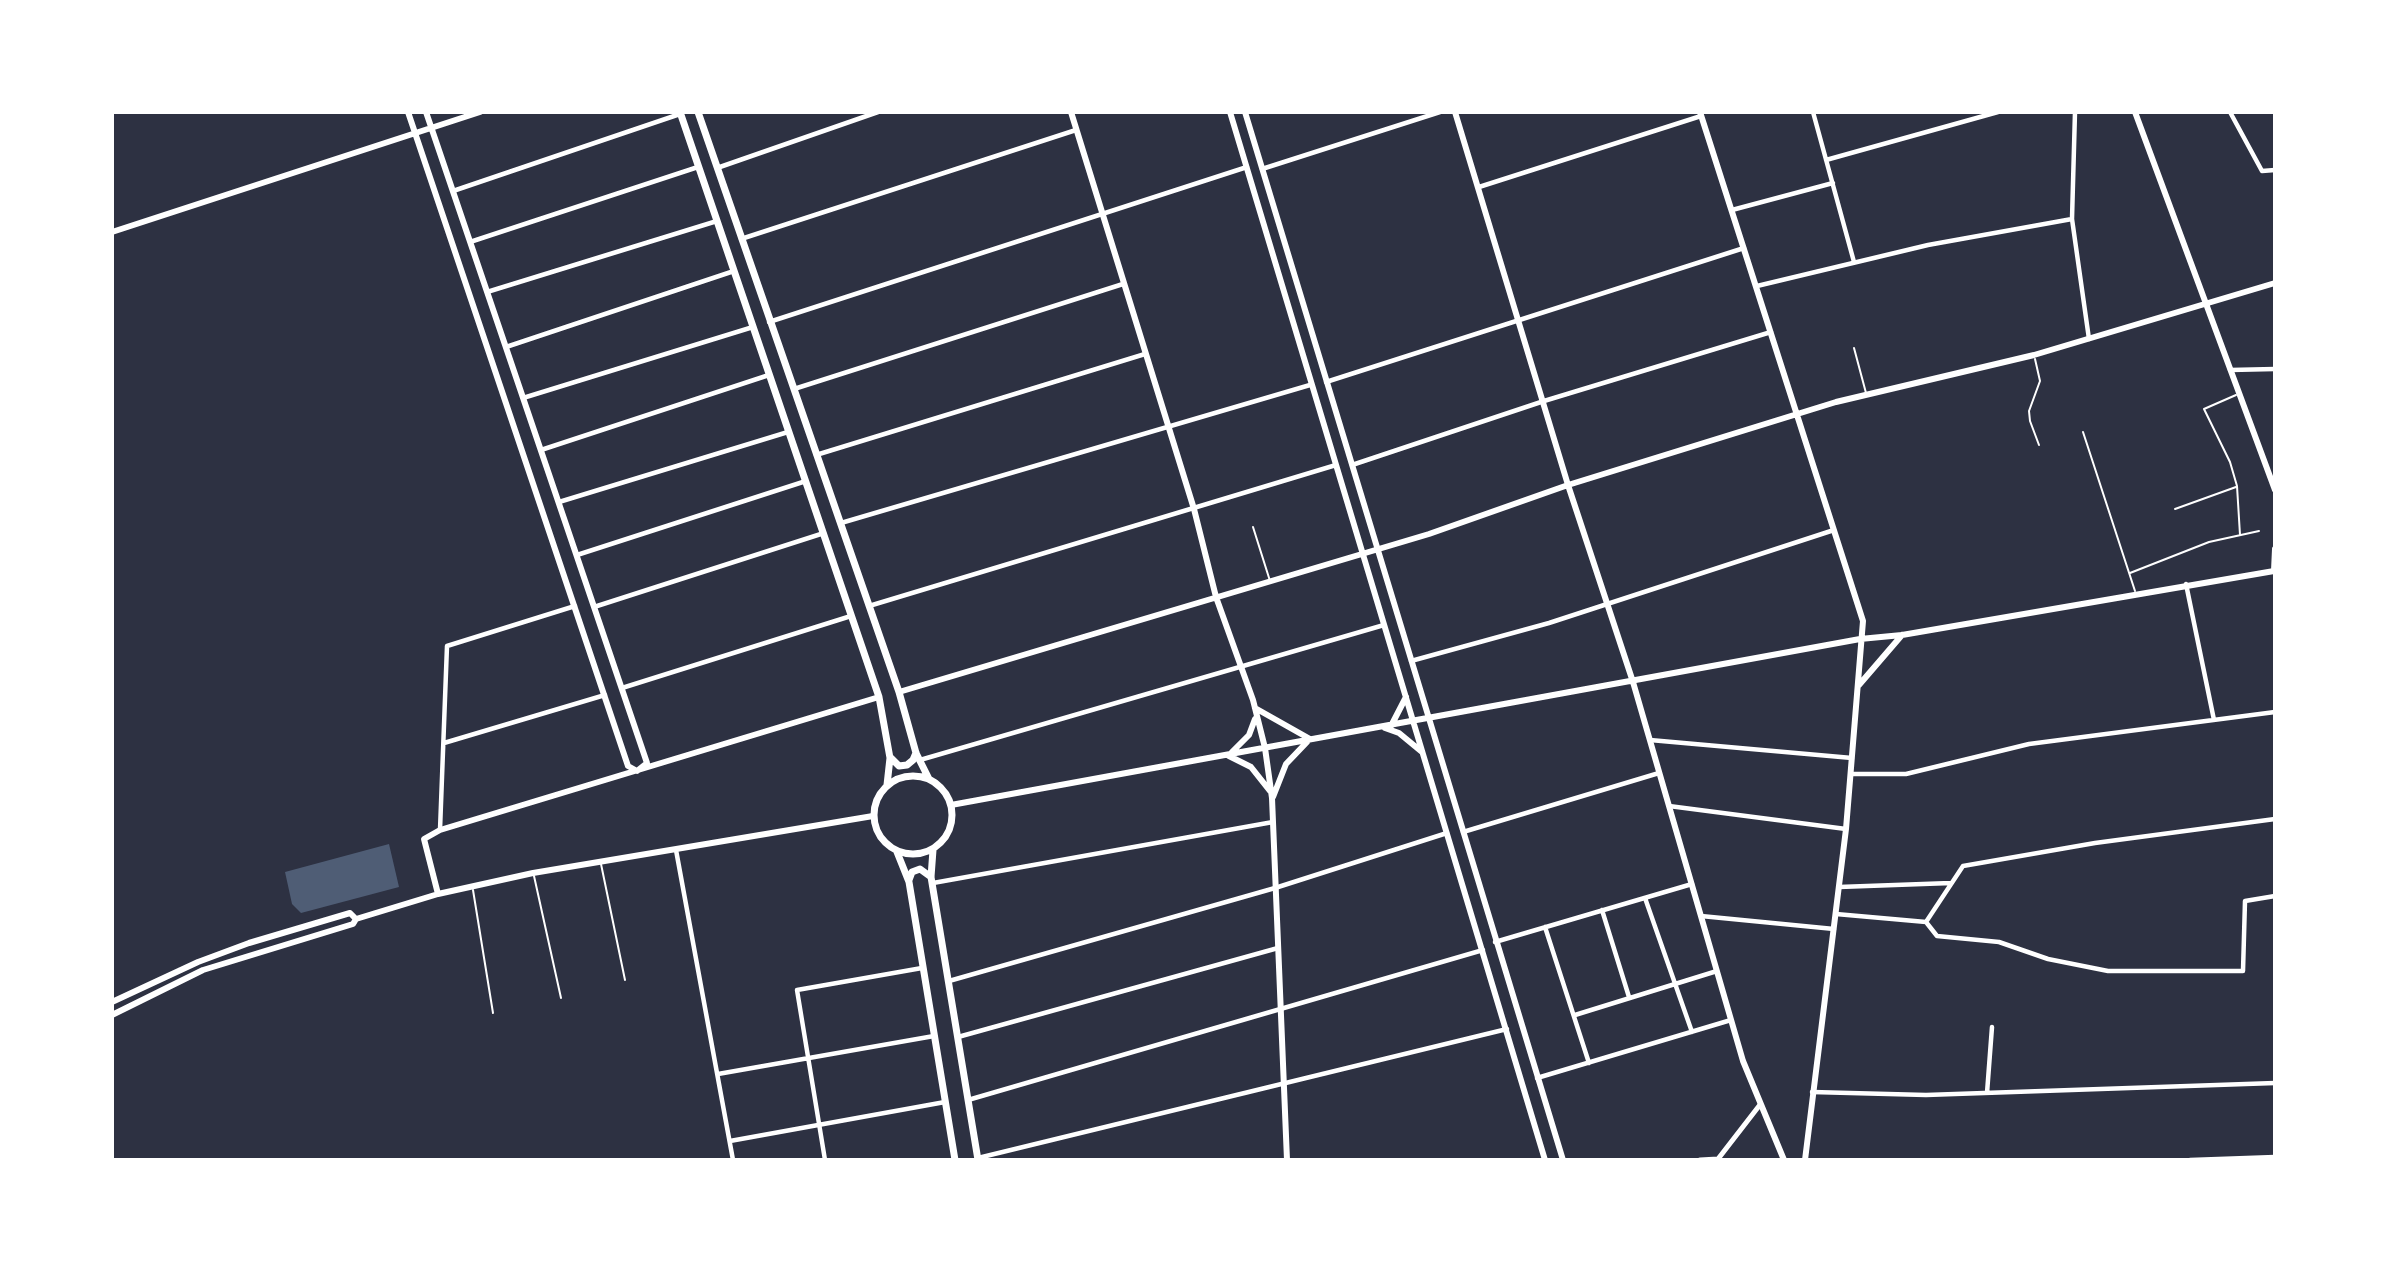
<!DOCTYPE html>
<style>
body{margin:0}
#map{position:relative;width:2387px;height:1272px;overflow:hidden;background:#2d3142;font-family:Commissioner,sans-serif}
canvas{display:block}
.frame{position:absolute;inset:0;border:114px solid #fff;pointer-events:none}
</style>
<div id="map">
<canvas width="2387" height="1272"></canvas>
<div class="frame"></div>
</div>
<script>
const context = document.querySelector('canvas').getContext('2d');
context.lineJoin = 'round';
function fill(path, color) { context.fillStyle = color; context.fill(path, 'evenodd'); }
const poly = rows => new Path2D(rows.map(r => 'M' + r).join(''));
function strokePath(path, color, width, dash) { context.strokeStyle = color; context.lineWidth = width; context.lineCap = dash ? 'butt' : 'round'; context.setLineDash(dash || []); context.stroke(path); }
fill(poly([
 [389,844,399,887,301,913,292,904,285,872]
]), '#4f5d75');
strokePath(poly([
 [1854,348,1866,393],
 [2035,359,2040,381,2029,411,2030,421,2039,445],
 [2236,395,2204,409,2230,462,2237,486,2240,535],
 [2083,432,2135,591],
 [2175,509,2236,487],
 [1253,527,1270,581],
 [2130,573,2209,542,2259,531],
 [601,864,625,980],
 [534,876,561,998],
 [473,890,493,1013]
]), '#fff', 2);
strokePath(poly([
 [1813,112,1854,262],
 [2075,112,2072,219,2089,339],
 [2230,112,2262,171,2275,170],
 [1826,160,1998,112],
 [717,168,878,112],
 [1262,169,1440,112],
 [1479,187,1701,116],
 [453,191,680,114],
 [1732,210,1833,183],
 [741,239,1076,130],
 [470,242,698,167],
 [1757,286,1928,245,2072,219],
 [487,292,717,221],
 [769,322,1247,167],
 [506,347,734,271],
 [2230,370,2275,369],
 [1326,382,1744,248],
 [794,389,1123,284],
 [523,398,753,327],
 [541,450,769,375],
 [816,455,1145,354],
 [1352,465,1544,401,1771,332],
 [559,502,788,432],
 [841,523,1310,385],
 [577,555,806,481],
 [2186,584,2214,720],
 [869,606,1336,465],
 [594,607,824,533],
 [1411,661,1549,623,1834,530],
 [622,688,851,616],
 [1650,740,1852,758],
 [444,743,605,695],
 [920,760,1384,625],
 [1851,774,1906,774,2029,744,2275,712],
 [1669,806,1846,829],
 [440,830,447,646,575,606],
 [1463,832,1659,773],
 [676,850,733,1160],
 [933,883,1273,822],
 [1839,887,1951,883],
 [1645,898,1692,1032],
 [1602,910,1629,997],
 [1836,914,1926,922,1937,936,1999,942,2048,959,2108,971,2243,971,2245,901,2275,896],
 [1701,916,1834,929],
 [1926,922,1963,866,2095,843,2275,819],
 [1545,927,1589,1063],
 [1495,942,1692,884],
 [949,981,1275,888,1447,833],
 [1575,1015,1717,971],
 [958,1037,1278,948],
 [718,1074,934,1036],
 [1537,1078,1731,1020],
 [1812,1092,1926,1095,2275,1083],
 [1987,1093,1992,1027],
 [968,1100,1483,950],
 [730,1141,945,1102],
 [978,1158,1507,1029],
 [825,1160,797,990,922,968],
 [2190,1160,2275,1157]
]), '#fff', 4.5);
strokePath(poly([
 [1718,1159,1759,1106],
 [1700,1160,1718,1159]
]), '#fff', 5);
strokePath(poly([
 [408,112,628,766,637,771,647,763,426,112],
 [1071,112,1194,509,1216,597,1253,700,1265,748,1272,798,1287,1160],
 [1230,112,1545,1160],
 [1245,112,1563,1160],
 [1455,112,1568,485,1633,682,1743,1061,1784,1160],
 [1700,112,1863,621,1846,829,1805,1160],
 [2135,112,2275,490],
 [112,232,480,112],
 [2274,571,2275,549],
 [1859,685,1902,635],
 [899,692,1429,534,1568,485,1836,402,2034,355,2275,283],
 [1255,708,1310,739],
 [1391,726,1406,697],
 [1385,728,1399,733,1422,752],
 [1232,752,1249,735,1255,719],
 [1229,756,1251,767,1270,791],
 [1273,797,1286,764,1307,742],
 [951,805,1860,639,1902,635,2274,571],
 [438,894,424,839,440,830,879,697],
 [112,1002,198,962,249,943,350,913,356,919],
 [112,1015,203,970,353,924,356,919,438,894,533,873,873,816]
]), '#fff', 6);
strokePath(poly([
 [680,112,879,697,890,758,887,785],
 [698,112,899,692,916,753,929,779],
 [891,758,899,766,907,765,913,760,916,753],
 '874 815a39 39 0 1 1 78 0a39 39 0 1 1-78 0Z',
 [933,850,931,877,978,1160],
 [897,852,909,882,955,1160],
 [909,880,912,872,920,869,931,877]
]), '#fff', 7);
</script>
